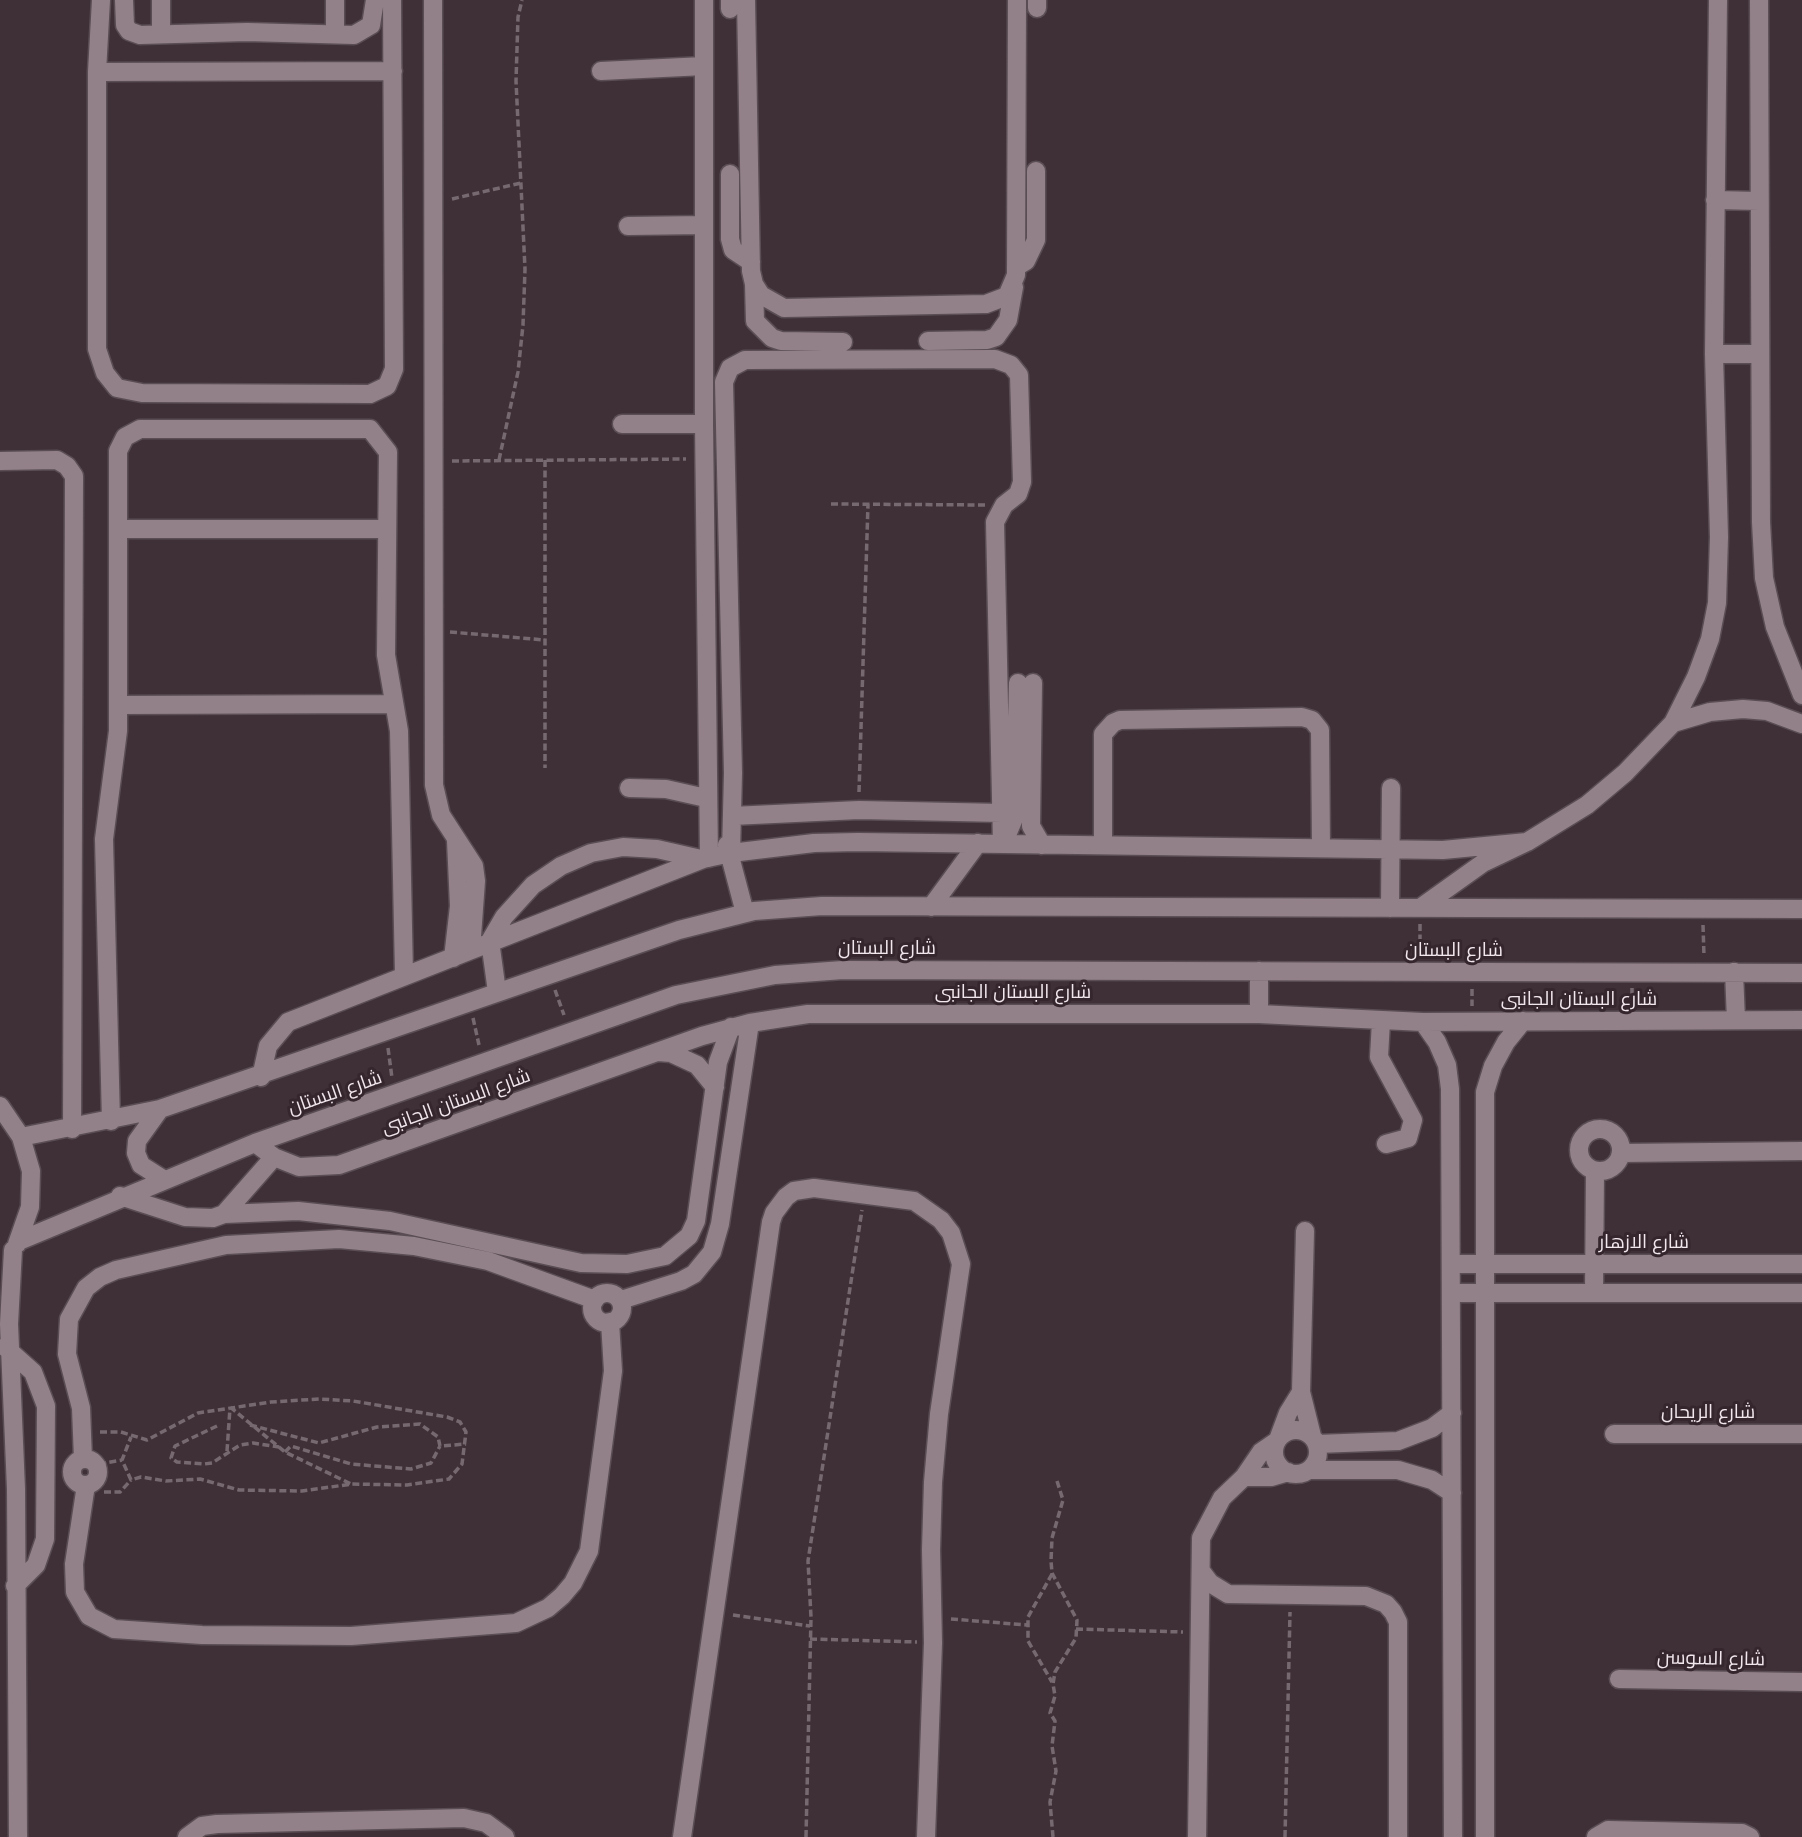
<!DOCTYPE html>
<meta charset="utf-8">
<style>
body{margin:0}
canvas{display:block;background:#3f3037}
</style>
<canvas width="1802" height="1837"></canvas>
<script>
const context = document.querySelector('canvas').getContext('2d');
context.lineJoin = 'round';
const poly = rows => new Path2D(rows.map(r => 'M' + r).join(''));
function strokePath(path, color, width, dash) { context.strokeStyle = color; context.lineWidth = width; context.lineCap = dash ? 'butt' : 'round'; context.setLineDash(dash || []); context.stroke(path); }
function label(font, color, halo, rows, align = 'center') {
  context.font = font + ' "PT Sans",Cairo,sans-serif'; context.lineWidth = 6; context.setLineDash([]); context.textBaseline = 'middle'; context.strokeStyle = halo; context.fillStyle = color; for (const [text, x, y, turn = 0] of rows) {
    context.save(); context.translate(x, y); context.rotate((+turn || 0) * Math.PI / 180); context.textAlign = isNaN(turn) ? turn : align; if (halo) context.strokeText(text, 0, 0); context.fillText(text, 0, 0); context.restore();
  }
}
const minor = poly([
 [101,0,97,72,97,349,105,373,117,388,142,393,370,394,387,386,394,369,392,0],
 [124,0,125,25,129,31,140,35,247,32,354,35,371,25,375,0],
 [161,0,161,34],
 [433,0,434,785,441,815,474,866,476,881,471,950],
 [704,0,704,424,709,858],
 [730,0,730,9],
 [746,0,751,271,754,284,761,295,784,308,986,304,1007,296,1016,275,1017,0],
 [1037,0,1037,8],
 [1759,0,1761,522,1764,578,1775,627,1802,695],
 [335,34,335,0],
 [601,71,704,66],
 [97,72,393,71],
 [730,174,730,239,733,250,751,262],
 [1715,200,1759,201],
 [628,226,704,225],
 [1016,267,1026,261,1036,240,1036,171],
 [754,284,755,321,772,338,781,341,843,342],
 [928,341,987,340,996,337,1008,320,1014,287],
 [1714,354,1760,354],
 [622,424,704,424],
 [0,461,57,460,67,466,74,476,72,1129],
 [118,529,387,529],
 [1033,683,1031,826,1042,845],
 [118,705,391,704],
 [1673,723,1710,712,1743,709,1767,711,1802,724],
 [629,788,666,789,706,798],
 [732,816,859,810,1002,813],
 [1004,842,1015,816,1018,683],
 [727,845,745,913],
 [1103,845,1103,734,1113,723,1120,720,1302,717,1312,720,1320,730,1321,848],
 [731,853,733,773,724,382,730,368,745,360,995,359,1011,365,1019,375,1022,482,1018,494,1004,505,995,522,1002,844],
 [931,907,978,843],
 [1390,908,1391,788],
 [1420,908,1483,863,1527,842,1587,805,1625,773,1673,723,1696,677,1710,639,1717,603,1719,537,1714,354,1718,0],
 [453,958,459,906,456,841],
 [1259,971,1259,1014],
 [1734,972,1736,1020],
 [497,992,490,941,504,917,533,885,561,866,591,853,623,847,657,849,701,859],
 [1381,1021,1379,1057,1413,1120,1408,1138,1386,1144],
 [1423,1022,1437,1042,1447,1065,1450,1089,1453,1837],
 [658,1052,671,1053,697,1065,715,1087],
 [261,1077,268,1046,288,1022,703,859,731,853,814,843,858,842,1443,850,1527,842],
 [0,1106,21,1137,31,1171,30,1207,17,1244],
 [160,1109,137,1141,136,1153,141,1165,163,1179],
 [111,1121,104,839,118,731,118,451,125,437,140,429,370,429,388,452,386,655,399,731,404,975],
 '1579 1150a21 21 0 1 1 42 0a21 21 0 1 1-42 0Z',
 [21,1137,160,1109,679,930,754,911,822,906,1802,909],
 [255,1143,274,1157,299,1167,339,1165,702,1036,750,1023,808,1014,1259,1014,1423,1022,1802,1020],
 [1621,1153,1802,1151],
 [120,1196,185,1217,213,1218,224,1214,274,1157],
 [224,1214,298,1211,390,1221,581,1263,627,1264,665,1256,689,1236,696,1221,718,1062,731,1027],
 [1305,1231,1301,1392,1312,1436],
 [19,1241,255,1143,676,995,775,975,843,970,1802,973],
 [13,1250,9,1324,16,1489,18,1837],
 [1451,1264,1802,1264],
 [1451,1293,1802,1293],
 [1594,1293,1595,1171],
 '592 1308a15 15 0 1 1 30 0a15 15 0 1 1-30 0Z',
 [621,1300,681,1281,694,1274,712,1252,720,1224,750,1023],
 [5,1347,33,1372,46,1406,45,1539,36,1565,15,1586],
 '1274 1452a22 22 0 1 1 44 0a22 22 0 1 1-44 0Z',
 [1614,1434,1802,1434],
 [1279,1437,1288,1413,1301,1392],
 [1317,1444,1398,1441,1432,1428,1452,1413],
 '72 1472a13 13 0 1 1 26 0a13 13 0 1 1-26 0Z',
 [83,1459,81,1408,67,1354,69,1319,86,1288,100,1277,116,1270,226,1245,339,1239,414,1246,488,1261,595,1300],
 [1309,1470,1398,1470,1432,1480,1452,1493],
 [1244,1477,1271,1477,1288,1472],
 [86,1485,74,1564,75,1592,89,1616,114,1629,202,1635,351,1636,516,1623,548,1608,562,1596,573,1583,589,1551,613,1371,610,1322],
 [1201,1571,1210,1583,1228,1594,1366,1596,1386,1604,1393,1612,1398,1622,1398,1837],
 [1619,1679,1802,1682],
 [187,1837,202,1826,217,1824,464,1818,486,1823,505,1837],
 [682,1837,771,1222,774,1213,786,1197,794,1191,814,1188,914,1201,941,1220,951,1233,961,1264,939,1414,933,1482,931,1550,933,1643,926,1837],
 [1197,1837,1201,1538,1222,1498,1244,1477,1261,1452,1277,1441],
 [1485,1837,1485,1092,1493,1066,1506,1042,1523,1021],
 [1596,1837,1608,1830,1742,1833,1750,1837]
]);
strokePath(minor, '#5a4e54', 21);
strokePath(poly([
 [452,199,521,183],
 [499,460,518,372,523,325,525,269,516,81,518,17,522,0],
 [545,460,545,768],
 [452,461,686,459],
 [831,504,985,505],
 [450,632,545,640],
 [859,792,868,504],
 [1420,924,1420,955],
 [1703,925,1704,956],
 [1632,988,1632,1005],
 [1472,989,1472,1006],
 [555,990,564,1015],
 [473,1018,479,1045],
 [388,1048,392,1078],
 [230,1407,285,1452,351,1484],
 [250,1425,319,1443,377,1427,420,1424,438,1437,440,1446,466,1444],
 [217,1426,175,1446,171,1458,177,1462,204,1464,212,1463,240,1445,253,1443,279,1447],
 [100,1432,121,1432,147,1440,198,1413,271,1402,319,1399,353,1401,447,1417,460,1422,466,1432,462,1464,449,1479,407,1485,352,1484,302,1491,239,1490,200,1479,166,1481,141,1477,131,1480,122,1460,131,1437],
 [227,1451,230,1408],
 [285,1452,291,1446,351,1464,411,1469,431,1463,440,1446],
 [99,1464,122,1460],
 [104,1492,120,1492,131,1480],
 [1052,1574,1028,1617,1028,1641,1052,1682],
 [733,1615,810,1626],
 [951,1619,1027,1625],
 [1076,1629,1183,1632],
 [810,1639,917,1642],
 [806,1837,811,1617,808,1561,862,1210],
 [1053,1837,1050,1802,1056,1771,1052,1746,1055,1721,1050,1713,1055,1696,1053,1684,1055,1672,1076,1638,1077,1620,1052,1573,1051,1561,1052,1538,1063,1500,1057,1481],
 [1285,1837,1290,1612]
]), '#776970', 3.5, [7, 3.5]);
strokePath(minor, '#938189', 18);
label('19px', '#f1e7ec', '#35262d', [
 ["شارع البستان",887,949],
 ["شارع البستان",1454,951],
 ["شارع البستان الجانبى",1013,993],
 ["شارع البستان الجانبى",1579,1000],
 ["شارع البستان",335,1093,-19],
 ["شارع البستان الجانبى",456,1102,-20],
 ["شارع الازهار",1644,1243],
 ["شارع الريحان",1708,1413],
 ["شارع السوسن",1711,1659,1]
]);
</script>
